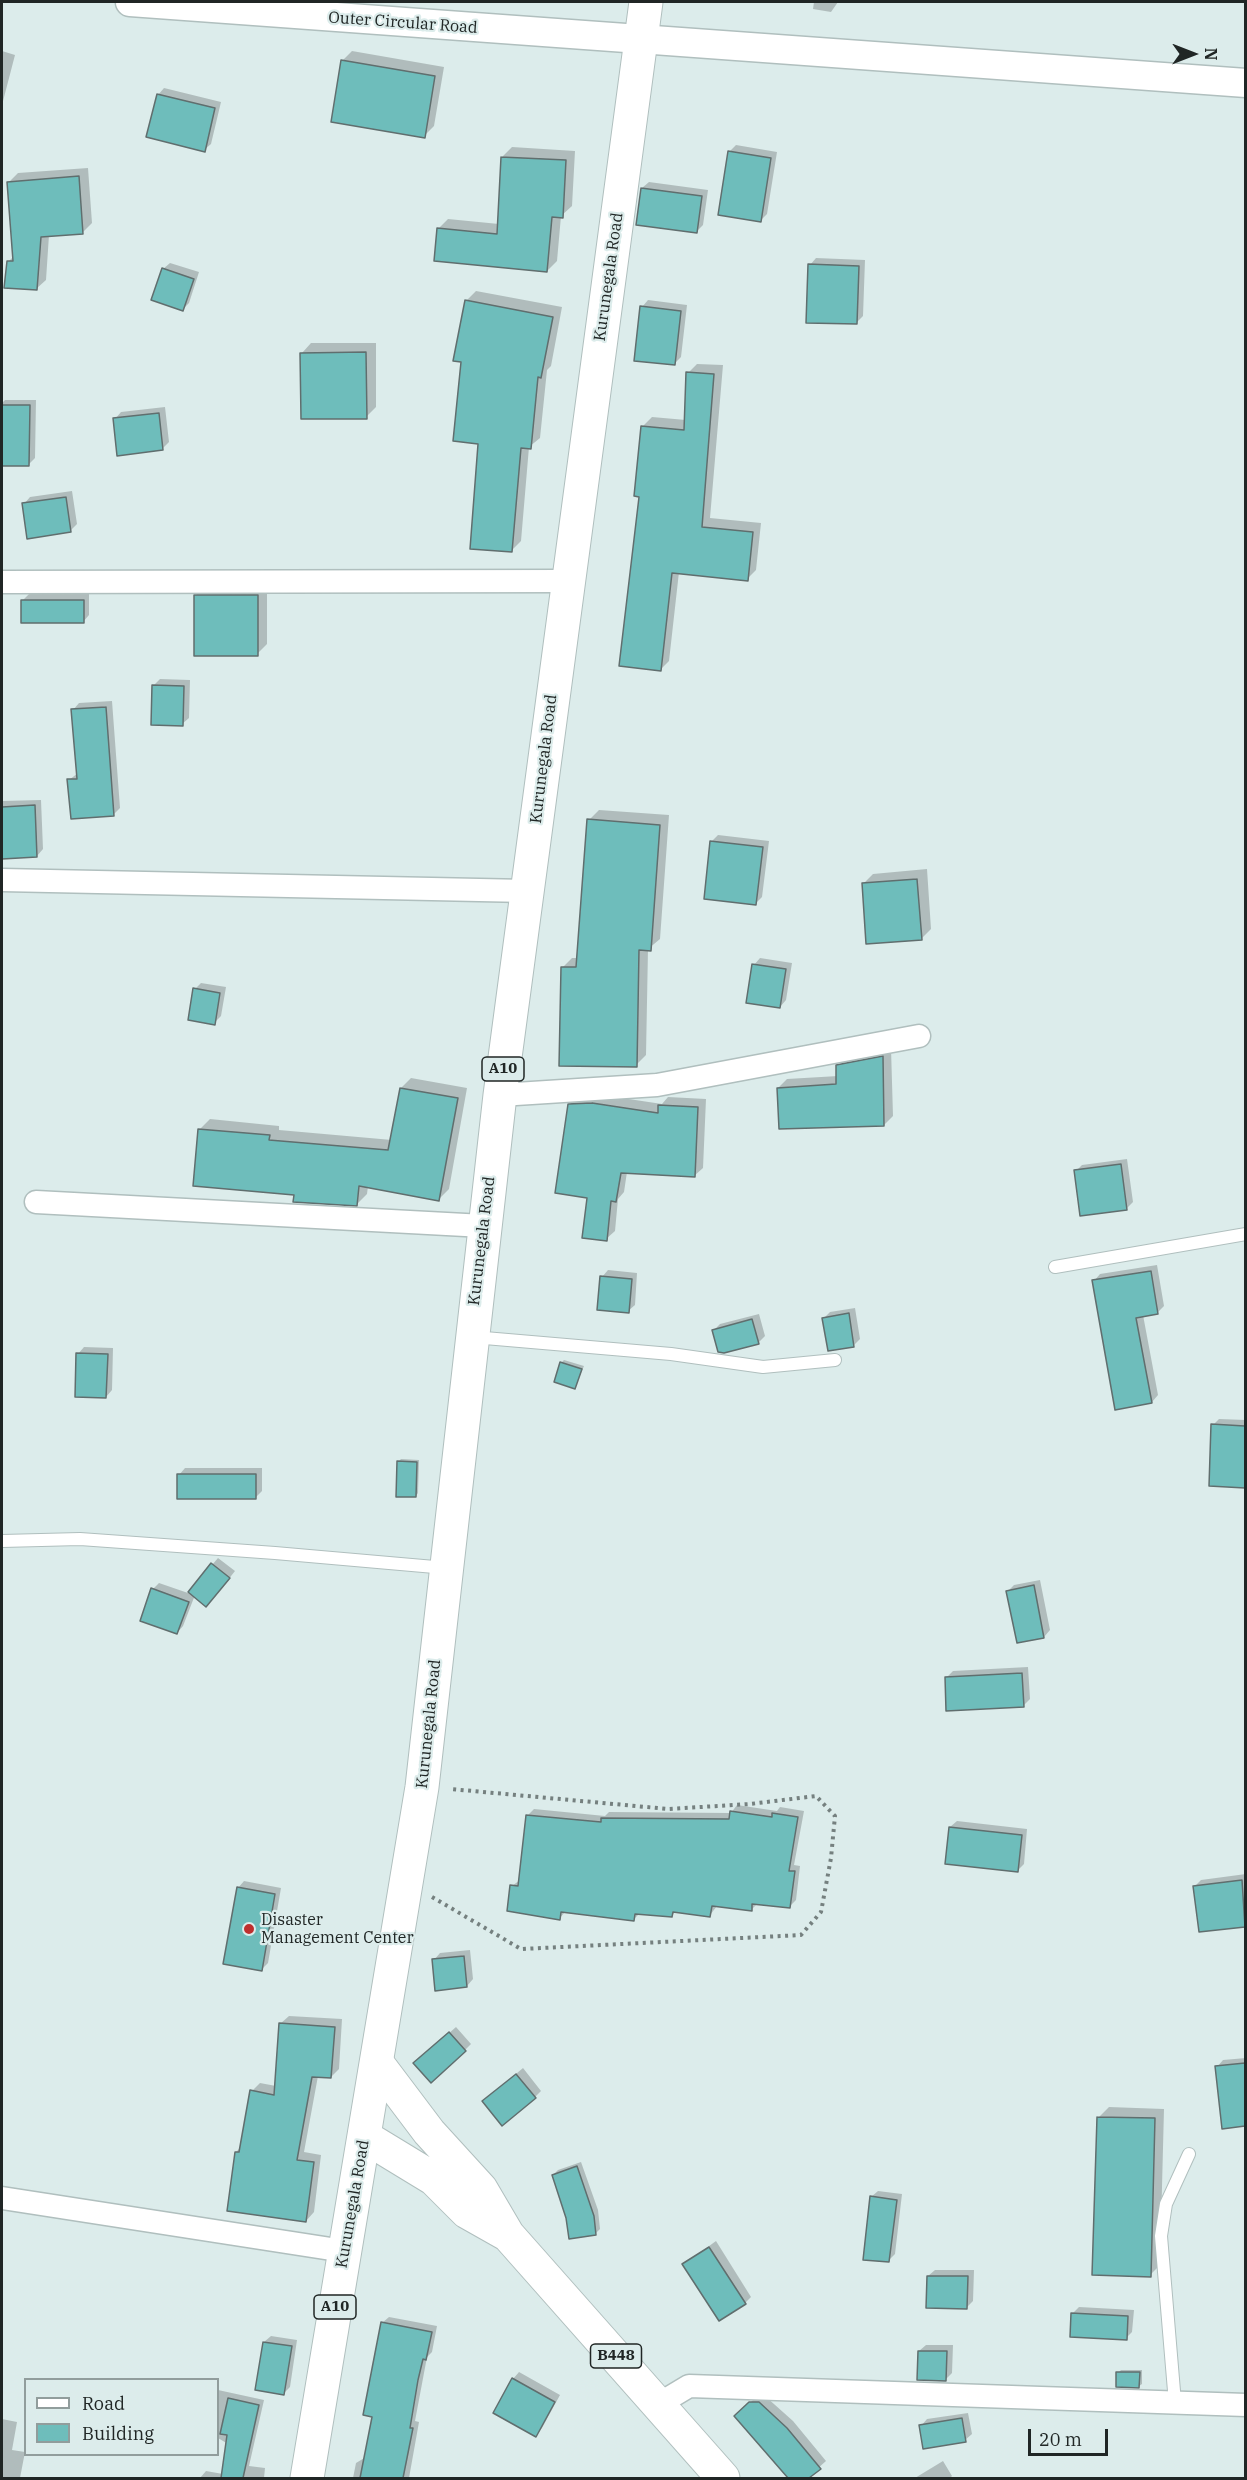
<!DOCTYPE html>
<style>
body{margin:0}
#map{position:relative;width:1247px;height:2480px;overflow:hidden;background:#dceceb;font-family:"IBM Plex Serif",serif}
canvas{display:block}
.frame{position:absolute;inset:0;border:3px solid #202625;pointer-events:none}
.legend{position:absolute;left:24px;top:2378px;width:195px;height:78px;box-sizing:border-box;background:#dceceb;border:2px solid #919d9c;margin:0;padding:8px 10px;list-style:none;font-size:18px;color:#202625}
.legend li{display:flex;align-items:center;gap:12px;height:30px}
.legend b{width:30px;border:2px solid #919d9c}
.north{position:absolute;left:1163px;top:24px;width:60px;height:60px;-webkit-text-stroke:4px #dceceb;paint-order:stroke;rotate:90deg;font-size:16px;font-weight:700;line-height:24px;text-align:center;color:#202625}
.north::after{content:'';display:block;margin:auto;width:21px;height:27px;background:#202625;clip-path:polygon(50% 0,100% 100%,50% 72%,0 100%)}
.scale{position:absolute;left:1028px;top:2429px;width:80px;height:27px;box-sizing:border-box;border:3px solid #202625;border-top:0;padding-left:8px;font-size:18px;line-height:21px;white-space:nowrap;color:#202625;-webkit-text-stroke:4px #dceceb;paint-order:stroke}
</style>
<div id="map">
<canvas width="1247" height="2480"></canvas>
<div class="frame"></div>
<ul class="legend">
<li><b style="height:8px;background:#fff"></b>Road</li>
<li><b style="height:16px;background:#6ebdbb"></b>Building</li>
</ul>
<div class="north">N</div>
<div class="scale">20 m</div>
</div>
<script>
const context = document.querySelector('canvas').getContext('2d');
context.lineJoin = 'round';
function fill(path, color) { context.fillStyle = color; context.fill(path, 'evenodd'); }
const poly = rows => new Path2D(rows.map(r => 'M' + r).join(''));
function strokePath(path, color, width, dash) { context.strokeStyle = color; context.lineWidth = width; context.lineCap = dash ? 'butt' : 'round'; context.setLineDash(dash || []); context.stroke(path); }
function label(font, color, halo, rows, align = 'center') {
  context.font = font + ' "IBM Plex Serif",serif'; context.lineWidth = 4.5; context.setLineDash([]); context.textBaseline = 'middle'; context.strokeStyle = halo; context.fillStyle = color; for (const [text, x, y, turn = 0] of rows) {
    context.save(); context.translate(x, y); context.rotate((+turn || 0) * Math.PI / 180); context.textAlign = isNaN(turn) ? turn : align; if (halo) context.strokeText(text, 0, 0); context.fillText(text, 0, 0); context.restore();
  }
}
fill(poly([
 [709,2,740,2,709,3],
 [814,2,838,2,831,12,813,9],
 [2,51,15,55,2,105],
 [352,51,444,67,434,126,424,136,342,61],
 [164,88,221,102,211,144,204,150,158,95],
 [736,145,777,152,767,214,761,220,729,152],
 [512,147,575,151,572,206,561,216,557,261,547,271,438,229,448,219,499,224,502,157],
 [88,168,92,223,83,232,49,235,46,280,36,289,8,262,14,256,9,182,18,173],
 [649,182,708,190,703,225,697,231,642,188],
 [816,258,865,260,863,316,857,322,810,265],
 [170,263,199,272,189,303,183,309,163,269],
 [476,291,562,307,551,366,547,370,540,438,529,447,521,541,511,551,480,442,462,361,466,301],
 [648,300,687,305,681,357,674,364,642,307],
 [311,343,376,343,376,407,366,417,302,353],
 [697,364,723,365,710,518,761,523,756,570,747,579,679,572,669,661,660,670,643,426,652,417,686,420,688,373],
 [5,400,36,400,35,458,29,464,2,464,2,403],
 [165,407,169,442,162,449,115,419,121,412],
 [72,491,77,524,70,531,24,504,30,497],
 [205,586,267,586,267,644,257,654,195,596],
 [29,594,89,594,89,615,83,622,22,601],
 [160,679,190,680,189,718,182,724,153,686],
 [112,701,120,808,113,815,69,780,78,773,73,710,79,703],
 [41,800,43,849,37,856,2,857,2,801],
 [599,810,669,815,660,939,648,949,646,1055,636,1065,562,968,572,958,579,958,589,820],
 [718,835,769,841,762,897,756,903,712,841],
 [927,869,931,929,921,939,863,884,873,874],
 [760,958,792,963,786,1000,780,1007,754,965],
 [201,983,226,987,221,1016,214,1023,195,989],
 [891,1048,893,1116,884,1125,778,1088,787,1079,838,1076,838,1066,847,1057],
 [411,1078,467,1088,449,1189,439,1199,368,1186,367,1194,357,1204,295,1194,200,1129,210,1119,279,1126,279,1130,392,1140,401,1088],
 [602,1095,662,1104,668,1097,706,1099,703,1168,694,1176,627,1172,624,1192,618,1199,615,1231,606,1239,588,1196,570,1105,578,1096],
 [1127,1159,1133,1202,1126,1209,1076,1171,1082,1165],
 [1157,1265,1164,1306,1157,1313,1143,1315,1158,1395,1152,1402,1094,1281,1100,1274],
 [608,1270,637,1273,635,1305,628,1311,602,1277],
 [855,1308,860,1339,853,1346,824,1318,830,1312],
 [759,1314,765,1336,758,1343,714,1330,720,1324],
 [84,1347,113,1348,112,1390,106,1397,78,1354],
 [564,1360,584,1366,575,1387,561,1363],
 [1219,1419,1246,1420,1246,1486,1211,1485,1213,1425],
 [401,1459,419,1460,418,1493,416,1496,398,1462],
 [185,1468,262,1468,262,1491,256,1497,179,1475],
 [218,1558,235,1571,213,1599,195,1595,183,1626,177,1633,153,1589,159,1583,188,1593],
 [1040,1580,1050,1630,1044,1637,1008,1591,1014,1585],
 [1028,1667,1030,1699,1024,1705,946,1678,953,1671],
 [737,1805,777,1811,780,1807,804,1811,794,1865,800,1866,796,1900,790,1906,758,1903,751,1910,717,1906,710,1915,676,1911,671,1916,640,1913,634,1919,565,1912,559,1919,512,1886,520,1880,527,1816,534,1809,605,1816,609,1812,731,1813],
 [957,1821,1027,1829,1024,1864,1017,1871,950,1827],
 [1246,1874,1246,1925,1200,1931,1195,1886,1201,1880],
 [244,1881,281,1888,268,1963,261,1970,238,1888],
 [470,1950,473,1979,467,1986,434,1960,440,1953],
 [289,2016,342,2019,339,2069,331,2077,318,2076,304,2152,321,2155,314,2212,306,2221,236,2152,241,2147,252,2091,260,2083,276,2086,280,2024],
 [456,2027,471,2044,465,2050,422,2057],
 [1246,2058,1246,2125,1223,2127,1217,2067,1223,2060],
 [523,2068,541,2091,535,2097,491,2095],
 [1109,2107,1164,2109,1160,2265,1150,2275,1099,2117],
 [581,2162,598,2210,600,2229,596,2233,567,2217,553,2175,558,2170],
 [878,2191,902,2194,895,2254,888,2261,871,2197],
 [716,2241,751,2297,745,2303,683,2265],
 [935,2270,974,2270,973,2301,967,2307,928,2276],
 [1079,2307,1134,2310,1132,2332,1126,2338,1072,2314],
 [389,2317,437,2326,432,2352,427,2357,415,2421,419,2422,409,2478,353,2478,356,2463,366,2457,374,2416,382,2323],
 [271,2336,297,2340,290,2387,283,2394,264,2342],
 [926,2345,953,2345,952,2373,946,2379,919,2351],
 [1121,2370,1142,2370,1142,2384,1139,2386,1118,2373],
 [519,2372,560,2395,542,2428,536,2435,513,2379],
 [218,2390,264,2400,249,2466,265,2468,264,2478,200,2478,206,2471,223,2474,228,2444,218,2438],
 [757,2396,765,2396,793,2421,826,2461,807,2478,789,2478,736,2417],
 [968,2413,972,2434,965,2440,921,2426,927,2419],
 [2,2419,17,2422,12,2450,25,2452,20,2478,2,2478],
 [943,2461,952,2476,950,2478,915,2478]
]), '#0003');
const building = poly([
 [341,60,435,76,425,138,331,122,341,60],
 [157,94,215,108,205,152,146,137,157,94],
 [728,151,771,158,761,222,718,215,728,151],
 [501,157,566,160,563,218,552,217,547,272,434,261,437,228,497,234,501,157],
 [79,176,83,234,41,237,37,290,4,288,7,261,13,261,7,182,79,176],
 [641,188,702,196,697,233,636,225,641,188],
 [808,264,859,266,857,324,806,323,808,264],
 [162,268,194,279,183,311,151,300,162,268],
 [465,300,553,317,541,378,538,377,531,449,521,448,512,552,470,549,478,444,453,441,461,362,453,361,465,300],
 [640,306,681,311,675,365,634,361,640,306],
 [366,352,367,419,301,419,300,353,366,352],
 [686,372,714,374,702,527,753,532,748,581,672,573,661,671,619,666,639,497,634,496,641,426,684,430,686,372],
 [2,405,30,405,29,466,2,466,2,405],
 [159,413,163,450,117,456,113,418,159,413],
 [66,497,71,532,27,539,22,503,66,497],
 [194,595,258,595,258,656,194,656,194,595],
 [21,600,84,600,84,623,21,623,21,600],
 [152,685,184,686,183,726,151,725,152,685],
 [106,707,114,816,71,819,67,779,77,779,71,709,106,707],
 [35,805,37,857,2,859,2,807,35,805],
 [587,819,660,825,651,951,639,950,637,1067,559,1066,561,967,576,967,587,819],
 [710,841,763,847,756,905,704,899,710,841],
 [917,879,922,940,866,944,862,883,917,879],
 [752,964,786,969,780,1008,746,1003,752,964],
 [193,988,220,993,215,1025,188,1020,193,988],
 [883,1056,884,1126,779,1129,777,1088,836,1084,836,1065,883,1056],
 [400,1088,458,1098,439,1201,359,1186,357,1206,293,1202,294,1195,193,1186,198,1129,270,1135,269,1140,388,1150,400,1088],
 [592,1103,658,1113,658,1105,698,1107,695,1177,621,1173,616,1202,611,1201,607,1241,582,1238,587,1198,555,1193,568,1104,592,1103],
 [1121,1164,1127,1210,1080,1216,1074,1170,1121,1164],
 [1151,1271,1158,1314,1136,1318,1152,1403,1115,1410,1092,1280,1151,1271],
 [600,1276,632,1279,629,1313,597,1310,600,1276],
 [849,1313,854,1347,828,1351,822,1318,849,1313],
 [752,1319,759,1344,724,1353,718,1352,712,1330,752,1319],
 [76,1353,108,1354,106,1398,75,1397,76,1353],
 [560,1362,582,1369,575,1389,554,1382,560,1362],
 [1211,1424,1245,1426,1245,1488,1209,1486,1211,1424],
 [397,1461,417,1462,416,1497,396,1497,397,1461],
 [177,1474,256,1474,256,1499,177,1499,177,1474],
 [211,1563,230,1578,206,1607,188,1592,211,1563],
 [1034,1585,1044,1638,1017,1643,1006,1591,1034,1585],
 [151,1588,189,1602,177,1634,140,1621,151,1588],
 [1022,1673,1024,1707,946,1711,945,1677,1022,1673],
 [730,1811,772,1817,772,1813,798,1817,789,1871,795,1871,790,1908,752,1904,752,1911,712,1906,710,1917,673,1912,672,1917,635,1914,634,1921,561,1912,560,1920,507,1911,510,1885,518,1886,526,1815,601,1822,601,1818,729,1819,730,1811],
 [949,1827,1022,1835,1018,1872,945,1864,949,1827],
 [1242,1880,1245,1927,1199,1932,1193,1886,1242,1880],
 [237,1887,275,1894,262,1971,223,1964,237,1887],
 [464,1956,467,1987,435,1991,432,1959,464,1956],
 [279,2023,335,2027,331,2078,312,2077,297,2160,314,2162,306,2222,227,2211,235,2152,239,2152,250,2090,274,2095,279,2023],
 [449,2032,466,2051,431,2083,413,2063,449,2032],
 [1245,2063,1245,2126,1222,2129,1215,2066,1245,2063],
 [516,2074,536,2098,502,2126,482,2101,516,2074],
 [1097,2117,1155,2118,1151,2277,1092,2275,1097,2117],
 [577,2166,594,2216,596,2235,569,2239,566,2218,552,2175,577,2166],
 [870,2196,897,2200,889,2262,863,2260,870,2196],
 [709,2247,746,2304,719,2321,682,2264,709,2247],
 [927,2276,968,2276,967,2309,926,2308,927,2276],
 [1071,2313,1128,2316,1127,2340,1070,2337,1071,2313],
 [381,2322,432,2332,426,2360,423,2359,418,2380,410,2428,413,2428,403,2478,360,2478,372,2417,363,2415,381,2322],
 [263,2342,292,2346,284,2395,255,2390,263,2342],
 [918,2351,947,2351,946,2381,917,2380,918,2351],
 [1116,2372,1140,2372,1139,2388,1116,2387,1116,2372],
 [512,2378,555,2402,536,2437,493,2413,512,2378],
 [228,2398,259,2405,243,2478,221,2478,227,2435,220,2434,228,2398],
 [749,2402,759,2402,787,2428,821,2469,809,2478,788,2478,734,2416,749,2402],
 [962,2418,966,2442,923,2449,919,2425,962,2418]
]);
fill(building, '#6ebdbb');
strokePath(building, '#606e6e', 1.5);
const service = poly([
 [1055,1267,1246,1234],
 [473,1337,671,1354,763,1367,835,1360],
 [2,1541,80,1539,275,1553,446,1568],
 [1175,2403,1161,2236,1166,2204,1189,2154]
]);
const minor = poly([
 [2,582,567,581],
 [2,880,527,891],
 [500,1095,657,1085,919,1036],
 [36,1202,484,1226],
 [2,2198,344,2251],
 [659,2404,689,2386,1246,2405]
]);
const tertiary = poly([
 [130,2,1246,83]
]);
const primary = poly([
 [377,2063,429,2132,481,2189,508,2235,723,2478],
 [365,2137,434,2179,467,2212,506,2234]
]);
const trunk = poly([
 [307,2478,422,1787,500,1095,646,2]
]);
strokePath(service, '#b0bfbe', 14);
strokePath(minor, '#b0bfbe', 25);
strokePath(tertiary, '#b0bfbe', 31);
strokePath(primary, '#b0bfbe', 35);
strokePath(trunk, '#b0bfbe', 35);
strokePath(poly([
 [432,1897,521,1949,801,1935,821,1912,831,1858,835,1816,816,1796,750,1804,668,1809,451,1789]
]), '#75807f', 4, [3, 4.5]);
strokePath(service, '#fff', 12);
strokePath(minor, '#fff', 22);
strokePath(tertiary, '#fff', 28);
strokePath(primary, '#fff', 33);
strokePath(trunk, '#fff', 33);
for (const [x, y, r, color] of [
 [249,1929,6,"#be2f2e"]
]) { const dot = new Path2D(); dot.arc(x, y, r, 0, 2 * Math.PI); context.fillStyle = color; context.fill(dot); strokePath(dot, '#dceceb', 2); }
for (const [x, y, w] of [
 [503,1069,42],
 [335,2307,42],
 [616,2356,51]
]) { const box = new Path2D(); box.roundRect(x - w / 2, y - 12, w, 24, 4.5); context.fillStyle = '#dceceb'; context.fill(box); strokePath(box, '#202625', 1.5); }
label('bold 15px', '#202625', null, [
 ["A10",503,1069],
 ["A10",335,2307],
 ["B448",616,2356]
]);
label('16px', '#202625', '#dceceb', [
 ["Outer Circular Road",403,23,4],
 ["Kurunegala Road",609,277,-82],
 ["Kurunegala Road",544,759,-83],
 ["Kurunegala Road",482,1241,-83],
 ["Kurunegala Road",429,1724,-84],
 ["Kurunegala Road",353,2204,-80]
]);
label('16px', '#202625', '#dceceb', [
 ["Disaster",261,1920],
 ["Management Center",261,1938]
], 'left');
</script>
